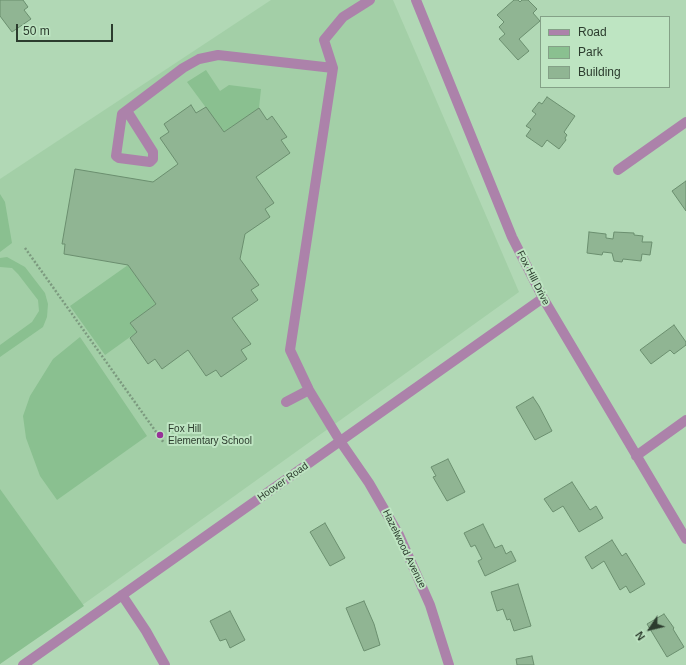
<!DOCTYPE html>
<style>
body{margin:0}
#map{position:relative;width:686px;height:665px;overflow:hidden;background:#b1d8b5;font-family:Arial,sans-serif}
canvas{display:block}
.legend{position:absolute;left:540px;top:16px;width:130px;height:72px;box-sizing:border-box;background:#bee5c2;border:1px solid #84a187;margin:0;padding:5px 7px;list-style:none;font-size:12px;color:#2c3c2e}
.legend li{display:flex;align-items:center;gap:8px;height:20px}
.legend b{width:20px;border:1px solid #84a187}
.north{position:absolute;left:630px;top:609px;width:40px;height:40px;-webkit-text-stroke:3px #bee5c2;paint-order:stroke;rotate:235deg;font-size:11px;font-weight:700;line-height:16px;text-align:center;color:#2c3c2e}
.north::after{content:'';display:block;margin:auto;width:14px;height:18px;background:#2c3c2e;clip-path:polygon(50% 0,100% 100%,50% 72%,0 100%)}
.scale{position:absolute;left:16px;top:24px;width:97px;height:18px;box-sizing:border-box;border:2px solid #2c3c2e;border-top:0;padding-left:5px;font-size:12px;line-height:14px;white-space:nowrap;color:#2c3c2e;-webkit-text-stroke:3px #bee5c2;paint-order:stroke}
</style>
<div id="map">
<canvas width="686" height="665"></canvas>
<ul class="legend">
<li><b style="height:5px;background:#ac82aa"></b>Road</li>
<li><b style="height:11px;background:#8ac090"></b>Park</li>
<li><b style="height:11px;background:#90b593"></b>Building</li>
</ul>
<div class="north">N</div>
<div class="scale">50 m</div>
</div>
<script>
const context = document.querySelector('canvas').getContext('2d');
context.lineJoin = 'round';
function fill(path, color) { context.fillStyle = color; context.fill(path, 'evenodd'); }
const poly = rows => new Path2D(rows.map(r => 'M' + r).join(''));
function strokePath(path, color, width, dash) { context.strokeStyle = color; context.lineWidth = width; context.lineCap = dash ? 'butt' : 'round'; context.setLineDash(dash || []); context.stroke(path); }
function label(font, color, halo, rows, align = 'center') {
  context.font = font + ' Arial,sans-serif'; context.lineWidth = 4; context.setLineDash([]); context.textBaseline = 'middle'; context.strokeStyle = halo; context.fillStyle = color; for (const [text, x, y, turn = 0] of rows) {
    context.save(); context.translate(x, y); context.rotate((+turn || 0) * Math.PI / 180); context.textAlign = isNaN(turn) ? turn : align; if (halo) context.strokeText(text, 0, 0); context.fillText(text, 0, 0); context.restore();
  }
}
fill(poly([
 [271,0,393,0,519,292,0,664,0,179]
]), '#a3cfa7');
fill(poly([
 [206,70,220,91,229,85,261,89,259,108,224,132,187,82],
 [0,194,5,202,12,243,0,252],
 [7,257,25,267,45,293,48,304,47,317,43,327,0,357,0,345,32,322,39,311,38,300,18,274,12,268,0,267,0,258],
 [128,265,156,304,130,323,137,332,105,355,70,306],
 [80,337,147,436,57,500,40,476,26,438,23,416,30,396,53,359],
 [0,489,84,606,0,664]
]), '#8ac090');
const building = poly([
 [0,0,23,0,28,7,24,10,31,19,12,32,0,16,0,0],
 [514,0,518,0,520,2,522,0,528,0,537,9,533,13,540,21,519,39,529,51,518,60,499,39,505,34,499,27,504,22,497,15,514,0],
 [547,97,575,116,564,132,567,135,565,138,566,140,559,149,547,140,542,147,526,136,531,129,526,126,536,114,532,111,539,102,542,104,547,97],
 [191,105,196,113,206,107,224,132,259,108,267,120,272,116,287,137,281,140,290,153,256,177,274,203,265,209,270,217,245,234,240,259,259,285,251,290,258,300,232,318,251,344,241,350,247,359,221,377,216,370,206,376,188,350,162,369,155,359,148,364,130,338,137,332,130,323,156,304,128,265,64,254,65,244,62,244,75,169,153,182,178,164,160,138,169,132,164,124,191,105],
 [686,181,686,211,672,191,686,181],
 [589,232,606,234,606,238,613,239,614,232,634,233,634,235,643,236,642,242,652,242,650,255,642,254,641,261,623,259,622,262,614,261,612,253,603,252,602,255,587,253,589,232],
 [674,325,686,342,686,345,674,354,670,350,651,364,640,350,674,325],
 [533,397,539,406,552,431,535,440,516,407,533,397],
 [448,459,465,492,447,501,433,477,436,476,431,467,448,459],
 [572,482,590,510,596,506,603,518,579,532,563,506,553,512,544,499,572,482],
 [325,523,345,558,330,566,310,532,325,523],
 [483,524,495,548,502,545,506,554,511,551,516,561,485,576,478,561,482,559,475,545,471,547,464,533,483,524],
 [612,540,622,556,626,553,645,584,630,593,626,586,620,590,604,561,592,569,585,557,612,540],
 [518,584,531,626,514,631,510,619,507,620,503,609,497,611,491,592,518,584],
 [364,601,374,624,380,645,364,651,346,608,364,601],
 [230,611,245,640,230,648,226,639,220,641,210,621,230,611],
 [664,614,674,628,673,629,684,647,667,657,647,624,664,614],
 [532,656,534,665,517,665,516,659,532,656]
]);
fill(building, '#90b593');
strokePath(building, '#6b8f6f', 1);
strokePath(poly([
 [25,248,164,443]
]), '#7c9a7f', 2.5, [2, 2]);
strokePath(poly([
 [370,0,343,17,324,40,333,68,290,350,309,390,340,441,369,483,399,535,430,605,449,665],
 [416,0,512,237,543,298,686,539],
 [127,111,153,152,153,159,150,162,119,158,116,156,122,114,183,68,199,59,218,55,333,68],
 [618,170,686,122],
 [286,402,309,390],
 [636,456,686,420],
 [122,595,146,631,165,665],
 [23,665,543,298]
]), '#ac82aa', 10);
for (const [x, y, r, color] of [
 [160,435,4,"#973297"]
]) { const dot = new Path2D(); dot.arc(x, y, r, 0, 2 * Math.PI); context.fillStyle = color; context.fill(dot); strokePath(dot, '#bee5c2', 1.5); }
label('10px', '#2c3c2e', '#bee5c2', [
 ["Fox Hill Drive",533,278,63],
 ["Hoover Road",283,482,-35],
 ["Hazelwood Avenue",404,549,64]
]);
label('10px', '#2c3c2e', '#bee5c2', [
 ["Fox Hill",168,429],
 ["Elementary School",168,441]
], 'left');
</script>
